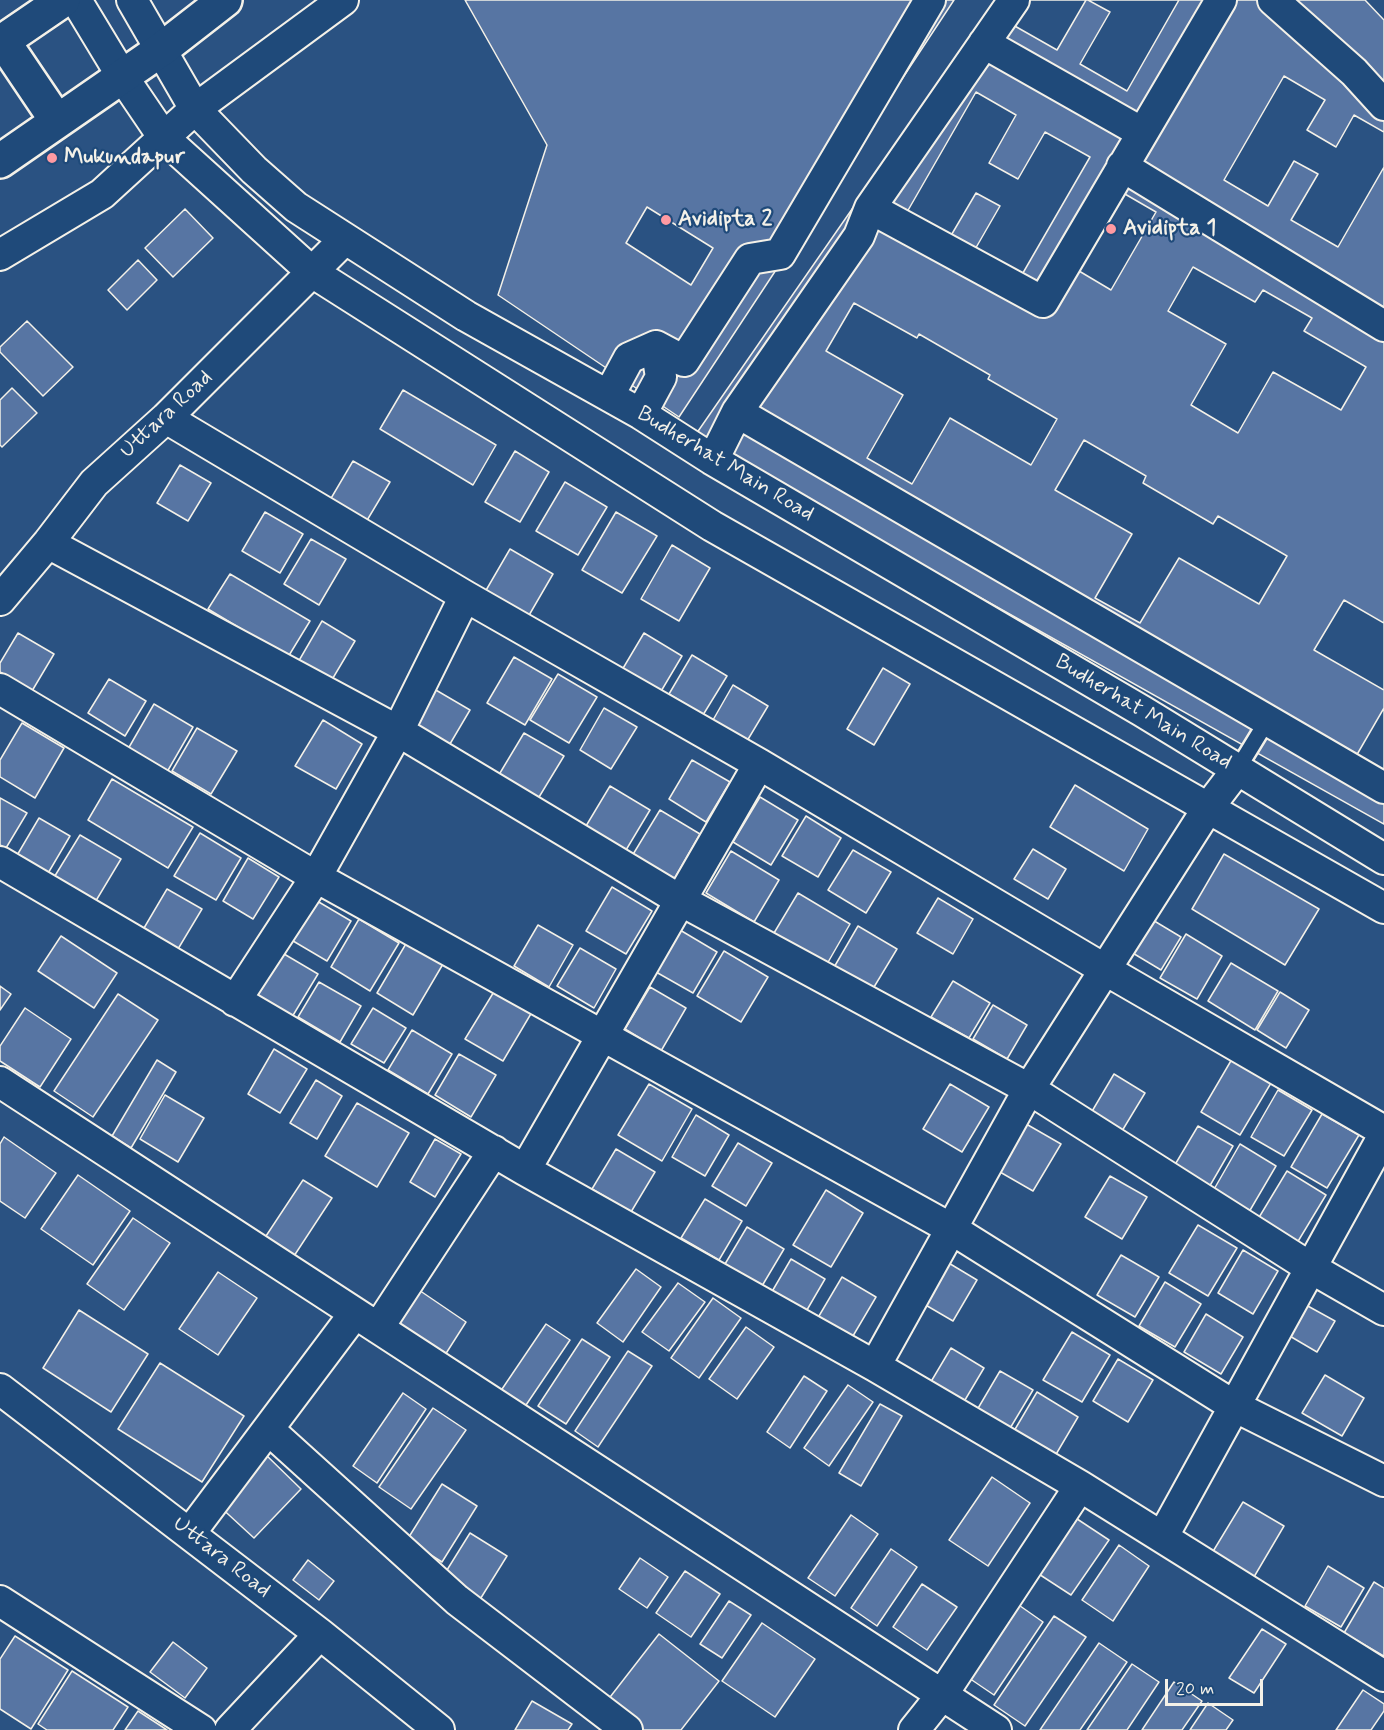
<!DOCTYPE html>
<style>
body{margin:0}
#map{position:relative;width:1384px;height:1730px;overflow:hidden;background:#2a5282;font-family:Mynerve,sans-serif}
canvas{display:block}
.scale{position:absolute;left:1165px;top:1679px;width:98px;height:27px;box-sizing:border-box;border:3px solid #f4f1e8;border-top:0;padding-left:8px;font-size:18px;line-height:21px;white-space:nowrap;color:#f4f1e8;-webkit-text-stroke:4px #1f4a7a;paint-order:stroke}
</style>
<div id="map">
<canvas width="1384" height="1730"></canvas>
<div class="scale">20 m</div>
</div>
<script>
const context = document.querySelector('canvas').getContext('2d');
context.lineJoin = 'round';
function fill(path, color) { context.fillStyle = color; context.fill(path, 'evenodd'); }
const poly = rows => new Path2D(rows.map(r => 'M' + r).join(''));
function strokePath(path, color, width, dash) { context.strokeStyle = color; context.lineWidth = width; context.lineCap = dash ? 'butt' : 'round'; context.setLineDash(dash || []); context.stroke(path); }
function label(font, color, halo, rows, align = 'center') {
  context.font = font + ' Mynerve,sans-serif'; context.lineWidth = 4.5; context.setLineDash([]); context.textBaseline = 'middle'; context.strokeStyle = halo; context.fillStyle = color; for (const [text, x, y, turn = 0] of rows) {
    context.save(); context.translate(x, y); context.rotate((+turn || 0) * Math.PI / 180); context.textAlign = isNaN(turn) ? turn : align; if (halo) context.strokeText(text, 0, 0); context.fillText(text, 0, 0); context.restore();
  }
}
const building = poly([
 [465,0,954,0,679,417,498,295,547,145,465,0],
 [997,0,1365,0,1384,20,1384,824,694,437,997,0],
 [1028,0,1086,0,1057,50,1013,25,1028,0],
 [1088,0,1179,0,1127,91,1080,64,1110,12,1088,0],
 [1284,76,1325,100,1307,130,1336,147,1354,115,1384,132,1384,167,1338,247,1291,220,1318,174,1294,161,1268,206,1224,180,1284,76],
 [976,92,1016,115,989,163,1018,179,1045,132,1090,157,1016,285,970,258,1000,206,976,193,946,244,903,219,976,92],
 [1118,190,1156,212,1111,290,1074,268,1118,190],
 [647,207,713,248,691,285,626,243,647,207],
 [185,209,213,238,173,277,145,248,185,209],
 [138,260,157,280,127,310,108,290,138,260],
 [1193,267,1255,302,1263,290,1312,318,1304,331,1366,367,1341,410,1273,372,1238,433,1191,405,1226,344,1168,311,1193,267],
 [854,303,917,338,919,334,990,375,988,379,1057,419,1031,465,950,418,912,484,867,458,903,395,826,351,854,303],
 [27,321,73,367,43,396,0,352,0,347,27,321],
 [12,388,37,413,2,447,0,445,0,400,12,388],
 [403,390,496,445,473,485,380,429,403,390],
 [1084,440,1146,476,1143,483,1213,524,1218,516,1287,556,1259,604,1179,558,1140,623,1095,598,1132,534,1055,490,1084,440],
 [515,451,549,472,520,522,485,502,515,451],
 [353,461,390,482,366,522,330,500,353,461],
 [180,465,211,483,188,521,157,503,180,465],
 [565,482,607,507,578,555,536,531,565,482],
 [265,512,303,534,280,573,242,551,265,512],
 [616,512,657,536,622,593,582,570,616,512],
 [311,539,346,559,319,605,284,584,311,539],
 [672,545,710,568,679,621,641,599,672,545],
 [510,549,553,574,528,617,485,592,510,549],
 [230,574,310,621,288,657,208,609,230,574],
 [1344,600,1384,623,1384,690,1314,650,1344,600],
 [322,621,355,641,330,683,297,664,322,621],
 [18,633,54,654,32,691,0,672,0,663,18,633],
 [644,633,682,656,660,693,622,670,644,633],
 [692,655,727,676,703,715,669,694,692,655],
 [514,657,552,679,525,725,487,703,514,657],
 [883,668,910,684,874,745,847,729,883,668],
 [558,674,597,697,569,743,530,720,558,674],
 [109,679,146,701,125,736,88,713,109,679],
 [733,685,768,706,747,741,713,720,733,685],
 [429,686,470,710,447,749,407,725,429,686],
 [154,704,193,727,167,772,128,749,154,704],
 [604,708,637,727,611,769,580,750,604,708],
 [1384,708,1384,774,1355,758,1384,708],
 [323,720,362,744,336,789,295,766,323,720],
 [22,723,64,748,35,798,0,777,0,760,22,723],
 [197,728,237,751,211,794,172,771,197,728],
 [524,733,564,756,536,802,497,778,524,733],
 [692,760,730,782,706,822,669,799,692,760],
 [112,779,193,827,168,868,88,820,112,779],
 [1075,785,1148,829,1124,871,1050,827,1075,785],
 [610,786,650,810,623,855,583,831,610,786],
 [760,797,798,820,771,865,733,842,760,797],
 [0,798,27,813,6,848,0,845,0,798],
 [660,810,700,834,673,881,632,856,660,810],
 [806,816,841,838,818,877,782,856,806,816],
 [39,818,70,836,47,875,16,857,39,818],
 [200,833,241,858,216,900,174,876,200,833],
 [80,835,121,859,94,904,53,879,80,835],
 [1033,849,1066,869,1048,899,1014,879,1033,849],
 [853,850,891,872,866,913,828,890,853,850],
 [731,851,779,880,754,922,706,893,731,851],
 [1224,854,1319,909,1285,965,1192,909,1224,854],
 [248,858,279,877,253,919,223,901,248,858],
 [612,887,652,911,626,954,586,931,612,887],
 [167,889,202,909,178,949,144,928,167,889],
 [798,893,850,924,827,964,774,933,798,893],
 [312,898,351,921,327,961,288,938,312,898],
 [938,898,973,919,953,954,917,933,938,898],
 [1146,916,1181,937,1161,970,1126,949,1146,916],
 [359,919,399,943,370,991,331,967,359,919],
 [538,925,573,945,549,987,514,966,538,925],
 [858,926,897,949,871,992,833,969,858,926],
 [680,930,717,952,693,993,656,972,680,930],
 [1186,934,1222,956,1197,999,1160,978,1186,934],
 [61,936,117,973,94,1008,38,971,61,936],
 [407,942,443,964,413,1015,377,993,407,942],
 [580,948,616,969,594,1008,557,986,580,948],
 [279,951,318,974,292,1017,253,994,279,951],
 [724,951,768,977,741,1022,697,996,724,951],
 [1231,963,1278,991,1255,1030,1208,1001,1231,963],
 [953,981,990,1003,969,1038,931,1017,953,981],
 [319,982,361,1006,340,1042,298,1017,319,982],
 [0,986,11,994,0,1010,0,986],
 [650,987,686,1008,661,1051,625,1029,650,987],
 [495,990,532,1012,503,1061,465,1039,495,990],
 [1280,992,1309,1010,1286,1048,1257,1030,1280,992],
 [118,994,158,1020,93,1117,54,1091,118,994],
 [993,1005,1027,1025,1007,1059,973,1039,993,1005],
 [25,1008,71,1039,40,1087,0,1061,0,1046,25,1008],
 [373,1008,406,1028,384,1063,351,1044,373,1008],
 [412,1030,452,1054,428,1094,388,1070,412,1030],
 [274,1049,307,1069,280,1113,248,1094,274,1049],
 [459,1054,496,1075,471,1117,435,1095,459,1054],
 [1232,1059,1271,1083,1240,1135,1201,1112,1232,1059],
 [157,1060,176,1072,131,1148,112,1136,157,1060],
 [1114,1074,1145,1093,1122,1131,1091,1113,1114,1074],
 [316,1080,342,1096,317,1139,290,1123,316,1080],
 [649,1084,692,1109,662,1161,618,1135,649,1084],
 [950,1084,989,1107,962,1152,923,1129,950,1084],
 [1278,1090,1312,1110,1284,1156,1251,1137,1278,1090],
 [165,1095,204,1118,178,1162,140,1139,165,1095],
 [357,1103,409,1133,377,1187,325,1156,357,1103],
 [1322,1114,1359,1135,1327,1188,1291,1167,1322,1114],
 [696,1115,729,1135,705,1176,672,1157,696,1115],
 [1021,1121,1061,1144,1033,1191,993,1168,1021,1121],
 [1198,1126,1233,1146,1208,1189,1173,1168,1198,1126],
 [4,1137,56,1173,25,1218,0,1201,0,1144,4,1137],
 [435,1139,461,1154,435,1197,410,1182,435,1139],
 [738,1143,772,1163,746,1206,712,1186,738,1143],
 [1240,1144,1276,1166,1249,1212,1213,1191,1240,1144],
 [616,1149,655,1172,631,1212,592,1189,616,1149],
 [1287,1171,1326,1195,1294,1248,1255,1224,1287,1171],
 [78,1175,130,1211,93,1265,41,1229,78,1175],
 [1110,1176,1147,1197,1122,1239,1085,1217,1110,1176],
 [303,1180,332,1198,294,1256,266,1236,303,1180],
 [826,1190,863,1213,831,1267,793,1245,826,1190],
 [705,1199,742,1221,719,1260,681,1238,705,1199],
 [133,1218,170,1243,124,1310,87,1284,133,1218],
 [1198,1225,1237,1248,1208,1296,1169,1273,1198,1225],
 [747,1227,784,1249,762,1286,725,1264,747,1227],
 [1243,1250,1278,1271,1253,1314,1218,1293,1243,1250],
 [1121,1255,1159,1277,1135,1317,1097,1295,1121,1255],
 [791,1259,825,1279,804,1315,770,1295,791,1259],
 [942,1259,977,1280,953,1321,917,1300,942,1259],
 [636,1269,661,1287,623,1342,597,1323,636,1269],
 [218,1272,257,1298,218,1355,179,1329,218,1272],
 [842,1277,876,1297,850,1341,816,1321,842,1277],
 [1165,1282,1201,1304,1175,1347,1139,1326,1165,1282],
 [678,1283,705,1302,669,1351,642,1332,678,1283],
 [413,1286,466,1322,445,1355,391,1320,413,1286],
 [713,1298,741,1318,699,1378,671,1358,713,1298],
 [1306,1305,1335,1321,1317,1352,1288,1335,1306,1305],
 [79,1310,148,1354,111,1412,43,1368,79,1310],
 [1206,1314,1243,1337,1221,1374,1184,1352,1206,1314],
 [546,1324,570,1340,522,1411,498,1395,546,1324],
 [746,1327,774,1347,737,1399,709,1379,746,1327],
 [1072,1332,1110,1355,1082,1402,1043,1380,1072,1332],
 [582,1339,610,1357,566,1424,538,1406,582,1339],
 [951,1348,984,1368,962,1405,929,1385,951,1348],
 [628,1351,652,1366,598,1447,575,1431,628,1351],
 [1118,1359,1153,1380,1128,1422,1093,1401,1118,1359],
 [160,1363,244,1416,202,1482,118,1429,160,1363],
 [1000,1371,1033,1390,1009,1430,977,1410,1000,1371],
 [1325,1375,1364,1398,1342,1436,1302,1413,1325,1375],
 [804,1376,827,1391,790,1448,767,1432,804,1376],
 [848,1385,873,1402,829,1466,804,1448,848,1385],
 [1037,1392,1078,1417,1055,1456,1014,1431,1037,1392],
 [403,1393,426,1409,377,1483,353,1466,403,1393],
 [880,1404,902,1416,861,1486,839,1473,880,1404],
 [433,1408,466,1430,411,1509,379,1487,433,1408],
 [264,1453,301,1489,254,1538,217,1504,264,1453],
 [992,1477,1030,1503,988,1566,949,1540,992,1477],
 [442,1484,477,1506,442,1562,407,1540,442,1484],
 [1243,1502,1284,1526,1251,1582,1209,1558,1243,1502],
 [1065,1511,1109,1540,1071,1595,1028,1567,1065,1511],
 [851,1515,878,1534,835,1596,808,1578,851,1515],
 [470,1533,507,1556,479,1601,442,1578,470,1533],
 [1119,1545,1149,1566,1113,1621,1082,1600,1119,1545],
 [891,1549,917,1567,877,1626,851,1608,891,1549],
 [640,1558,668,1577,647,1608,619,1589,640,1558],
 [308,1560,334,1581,319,1600,293,1580,308,1560],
 [1328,1566,1364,1588,1341,1627,1305,1606,1328,1566],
 [685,1571,720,1594,691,1637,656,1613,685,1571],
 [1374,1582,1384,1588,1384,1656,1344,1633,1374,1582],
 [922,1584,957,1607,927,1650,893,1627,922,1584],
 [729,1601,751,1615,722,1658,700,1644,729,1601],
 [1013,1601,1043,1622,994,1695,963,1674,1013,1601],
 [1054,1616,1086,1637,1025,1726,994,1705,1054,1616],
 [762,1623,815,1659,775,1717,722,1681,762,1623],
 [1262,1629,1286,1644,1254,1693,1229,1678,1262,1629],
 [659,1634,719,1681,681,1730,644,1730,607,1701,659,1634],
 [15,1636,68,1670,31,1729,0,1709,0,1659,15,1636],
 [173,1642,207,1668,185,1698,150,1672,173,1642],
 [1099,1643,1127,1662,1080,1730,1040,1730,1099,1643],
 [1132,1664,1159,1682,1127,1730,1087,1730,1132,1664],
 [72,1671,128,1707,113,1730,47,1730,38,1724,72,1671],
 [1174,1682,1202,1701,1182,1730,1142,1730,1174,1682],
 [1363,1690,1384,1704,1384,1711,1371,1730,1336,1730,1363,1690],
 [532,1701,572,1724,568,1730,515,1730,532,1701],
 [1208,1703,1233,1720,1226,1730,1190,1730,1208,1703],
 [138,1711,167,1730,125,1730,138,1711]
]);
fill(building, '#5775a3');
strokePath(building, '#f4f1e8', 1.5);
const service = poly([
 [1237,770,1267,721]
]);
const minor = poly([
 [76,0,122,76,164,138,312,272,712,526,1384,908],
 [132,0,195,109,254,170,296,207,466,316,641,414,713,460,1142,711,1384,859],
 [1014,0,870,208,859,236,737,412,1384,788],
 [1273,0,1354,72,1384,105],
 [984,43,1141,132],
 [1122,166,1384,326],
 [870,208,1043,302,1221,0],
 [0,255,102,194,195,109,343,0],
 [656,346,684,361,750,259,780,254,930,0],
 [609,395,629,358,656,346],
 [641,414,661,377,656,346],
 [166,418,465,596,759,764,1104,969,1384,1131],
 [713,460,737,412],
 [48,543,398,731,680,900,1029,1089,1311,1268,1384,1310],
 [0,600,48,543,94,483,166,418,345,239],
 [0,689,316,877,950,1228,1234,1406,1384,1481],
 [0,862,525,1170,875,1366,1080,1486,1384,1676],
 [235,1001,316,877,398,731,465,596],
 [0,1082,996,1730],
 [525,1170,759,764],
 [378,1328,494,1151],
 [875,1366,1029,1089,1208,808,1237,770],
 [0,1389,320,1634,439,1730],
 [268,1429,457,1600,627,1730],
 [190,1533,355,1313],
 [1163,1536,1384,1135],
 [0,1601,201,1730],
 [230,1730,320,1634],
 [914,1730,942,1695,1080,1486]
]);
const primary = poly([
 [3,41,57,121],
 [0,43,63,0],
 [0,161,162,49,225,0]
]);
strokePath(service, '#f4f1e8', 20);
strokePath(minor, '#f4f1e8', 34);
strokePath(primary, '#f4f1e8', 38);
strokePath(service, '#1f4a7a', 15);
strokePath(minor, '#1f4a7a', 30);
strokePath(primary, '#1f4a7a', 33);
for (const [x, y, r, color] of [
 [52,158,6,"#ff9aa2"],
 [666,220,6,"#ff9aa2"],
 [1111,229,6,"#ff9aa2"]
]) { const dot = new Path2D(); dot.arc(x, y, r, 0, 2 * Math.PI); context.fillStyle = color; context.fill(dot); strokePath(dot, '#1f4a7a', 2); }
label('bold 22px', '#f4f1e8', '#1f4a7a', [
 ["Mukundapur",64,158],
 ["Avidipta 2",678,220],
 ["Avidipta 1",1123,229]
], 'left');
label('22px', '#f4f1e8', '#1f4a7a', [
 ["Uttara Road",167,415,-43],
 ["Budherhat Main Road",725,465,31],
 ["Budherhat Main Road",1143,713,31],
 ["Uttara Road",221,1558,38]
]);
</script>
